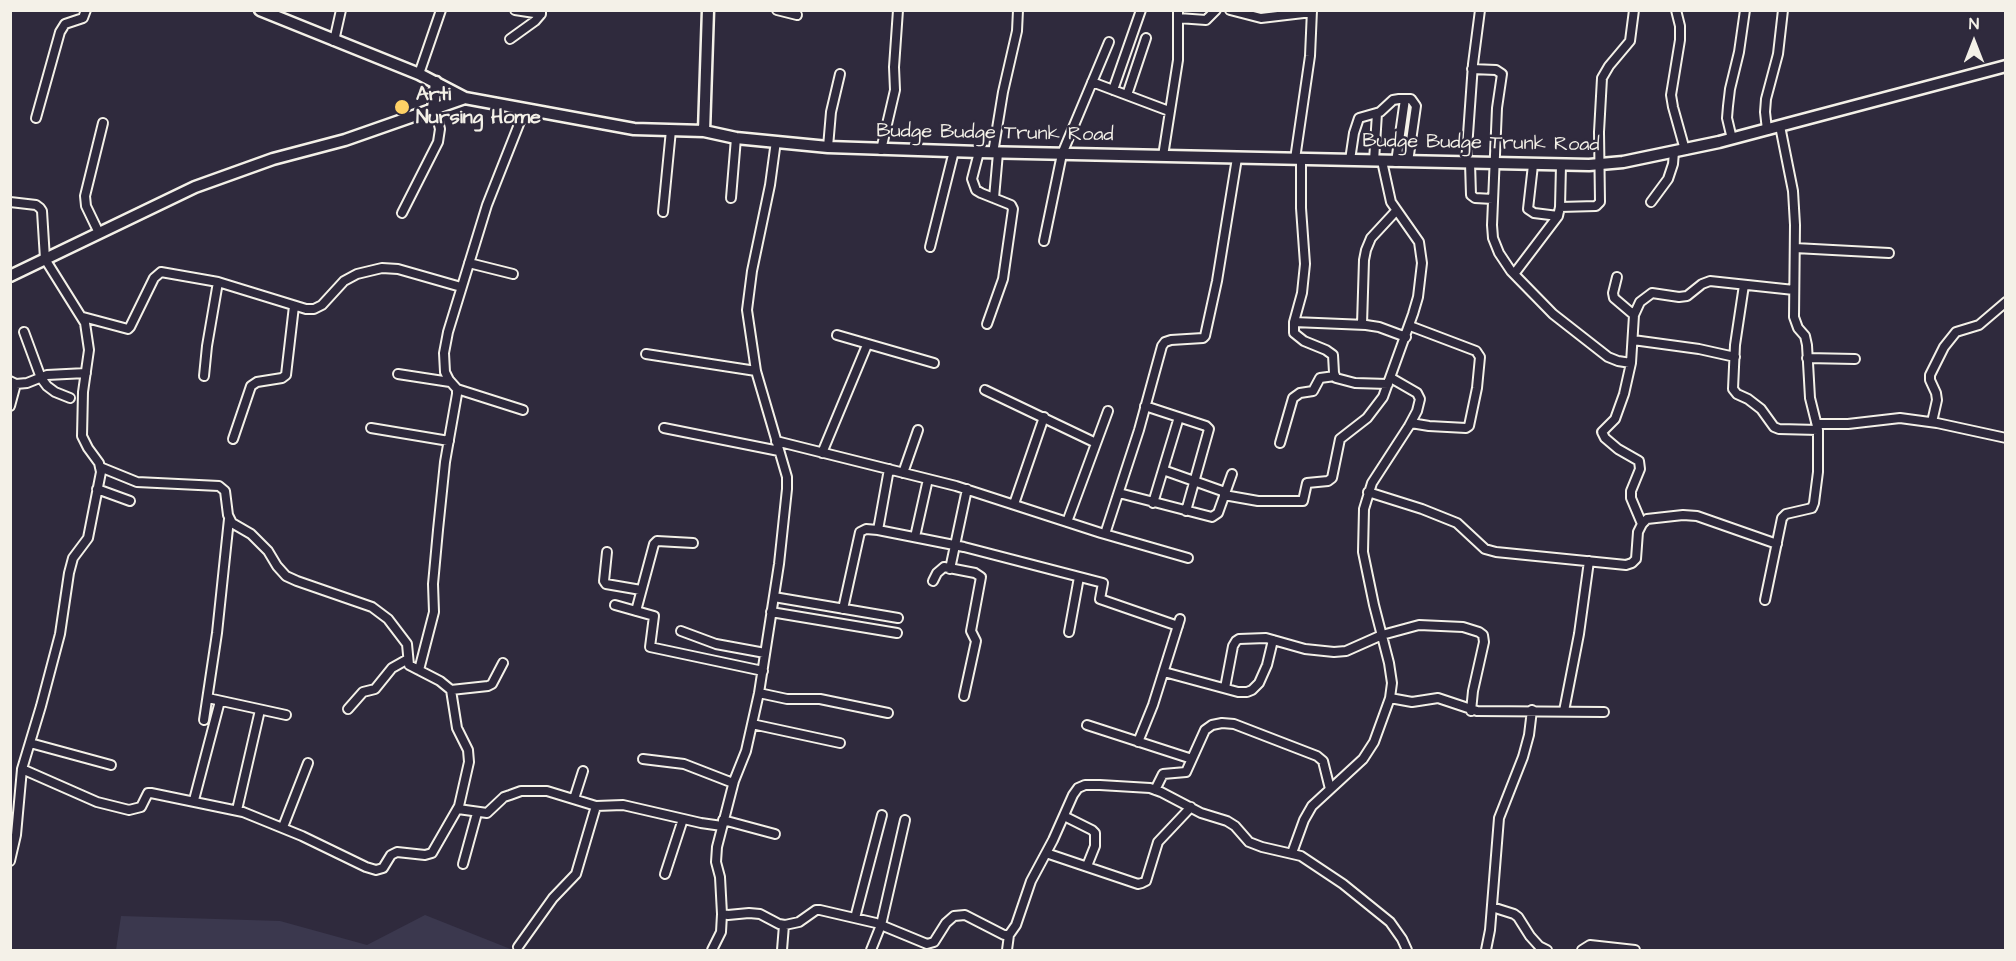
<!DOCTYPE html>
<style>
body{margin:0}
#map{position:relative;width:2016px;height:961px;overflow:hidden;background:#2f2a3d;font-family:"Architects Daughter",sans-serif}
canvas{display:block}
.frame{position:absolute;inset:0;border:12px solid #f4f1e8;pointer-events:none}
.north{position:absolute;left:1944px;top:12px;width:60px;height:60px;-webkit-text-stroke:4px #2f2a3d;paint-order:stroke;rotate:0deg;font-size:16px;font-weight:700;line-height:24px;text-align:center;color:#f4f1e8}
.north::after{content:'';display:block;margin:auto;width:21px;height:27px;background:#f4f1e8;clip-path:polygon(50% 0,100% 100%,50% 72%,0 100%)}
</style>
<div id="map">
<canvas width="2016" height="961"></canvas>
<div class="frame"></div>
<div class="north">N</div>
</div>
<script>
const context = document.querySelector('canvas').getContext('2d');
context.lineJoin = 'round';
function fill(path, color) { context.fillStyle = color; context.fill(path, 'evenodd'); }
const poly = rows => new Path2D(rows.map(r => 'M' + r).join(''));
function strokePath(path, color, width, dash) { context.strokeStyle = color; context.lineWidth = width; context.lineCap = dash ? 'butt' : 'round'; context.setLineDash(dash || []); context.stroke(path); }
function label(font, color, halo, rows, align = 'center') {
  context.font = font + ' "Architects Daughter",sans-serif'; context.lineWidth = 5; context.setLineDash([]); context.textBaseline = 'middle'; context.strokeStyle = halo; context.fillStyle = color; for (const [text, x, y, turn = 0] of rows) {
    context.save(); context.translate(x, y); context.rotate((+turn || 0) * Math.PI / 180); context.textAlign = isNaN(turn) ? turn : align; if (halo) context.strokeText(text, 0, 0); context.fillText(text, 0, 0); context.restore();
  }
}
fill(poly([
 [425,915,513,950,116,950,121,916,280,921,367,945]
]), '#3b384e');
const street = poly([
 [515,10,541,14],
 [777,10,797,15],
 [1230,10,1261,18,1312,12],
 [1676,10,1680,26,1680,40,1671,95,1673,107,1685,150],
 [1178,18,1206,20,1216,10],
 [510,39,535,21,541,14,541,10],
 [334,41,341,10],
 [1472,69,1496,70,1502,74,1497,108,1492,225,1493,238,1499,253,1511,271,1553,314,1608,357,1618,361,1631,363],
 [419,74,441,10],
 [1092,82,1169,111],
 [1113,90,1141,10],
 [1127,95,1146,38],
 [36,118,60,32,65,24,83,18,86,10],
 [1767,130,1765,112,1766,99,1778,54,1783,10],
 [1732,139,1727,118,1728,106,1730,89,1739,52,1745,10],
 [828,147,831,112,840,74],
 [881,150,895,90,894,67,898,10],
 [979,152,972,179,976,190,981,193,1011,205,1013,209,1003,279,987,324],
 [993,153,1003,92,1017,31,1018,10],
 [1163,156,1178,60,1178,10],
 [1295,159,1310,56,1312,10],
 [1301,159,1301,208,1305,264,1302,293,1294,322,1294,333,1304,341,1326,350,1333,355,1334,373,1336,378,1355,383,1388,384],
 [1350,160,1354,133,1359,118,1380,112,1393,100,1399,99,1411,99,1416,106,1408,162],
 [1374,161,1377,113],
 [1396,162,1405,99],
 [1466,163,1473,64,1480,10],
 [1470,163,1471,195,1475,198,1493,199],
 [1533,165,1528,209,1534,213,1558,216],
 [731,198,736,138],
 [994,198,998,153],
 [10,202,36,205,40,208,42,211,45,259,85,323,89,350,83,392,82,436,88,448,99,463,101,472,88,538,73,558,69,573,60,634,41,706,22,769,16,835,10,861],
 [1651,202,1668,179,1673,164,1674,152],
 [1560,207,1596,206,1600,202,1599,132,1602,78,1609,66,1630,41,1634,10],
 [663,212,671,130],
 [402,213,438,142,440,129,435,109],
 [99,233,86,206,85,196,103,123],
 [1044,241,1062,154,1109,42],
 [930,247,954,151],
 [1795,248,1889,253],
 [469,263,513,274],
 [1514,274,1558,216,1560,207,1561,165],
 [1617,277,1613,293,1614,298,1634,315],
 [1744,285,1735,345,1733,389,1737,394,1748,399,1761,409,1774,427,1779,429,1818,430],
 [83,317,128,329,130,327,154,278,161,272,218,282,306,309,314,309,322,305,344,281,357,274,382,268,398,269,461,287],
 [1294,322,1366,325,1379,327,1406,337],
 [1362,324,1364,260,1366,250,1371,238,1396,211],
 [1410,326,1476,351,1480,357,1477,388,1469,426,1466,428,1429,426,1411,423],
 [24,332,41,378,47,386,55,392,70,398],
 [837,335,934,363],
 [1633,340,1699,349,1735,357],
 [646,354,756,371],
 [1807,358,1855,359],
 [398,374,450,382],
 [204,376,207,346,218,282],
 [10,381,16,384,27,383,47,375,86,373],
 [457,389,523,410],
 [985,390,1096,443],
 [10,406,16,384],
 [1145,406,1206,426,1209,429,1186,511],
 [1932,422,1937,400,1936,393,1930,380,1930,375,1944,347,1956,332,1979,325,2006,302],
 [1817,424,1848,424,1900,418,1937,423,2006,438],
 [371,428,449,441],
 [664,428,779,451],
 [233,439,251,386,257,382,282,378,286,375,294,306],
 [776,441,956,486,1101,533,1188,558],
 [1280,443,1293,398,1300,393,1313,391,1320,378,1335,376],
 [822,453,867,345],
 [1163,470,1225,492],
 [903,473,918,430],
 [97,489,130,501],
 [1368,492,1422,509,1457,523,1485,549,1496,552,1626,565,1632,563,1636,559,1638,532,1642,524,1647,519,1683,515,1697,516,1777,544],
 [1119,493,1212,517,1218,513,1232,474],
 [1224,495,1258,501,1303,501,1307,483,1328,481,1332,478,1340,439,1367,418,1383,397,1413,314,1418,297,1422,263,1419,242,1391,202,1382,161],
 [1153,503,1179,417],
 [1014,504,1044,417],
 [1067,522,1108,411],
 [1642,524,1631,498,1631,491,1640,469,1639,461,1618,449,1605,438,1602,432,1615,419,1624,394,1631,363,1634,315,1640,302,1652,293,1679,297,1687,296,1702,284,1710,281,1794,290],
 [878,530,889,469],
 [1105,534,1139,430,1162,346,1165,342,1171,340,1203,338,1205,336,1217,281,1237,158],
 [915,537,928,479],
 [607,552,604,581,606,584,641,590],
 [950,569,967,489],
 [933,581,937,573,944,567,975,573,981,577,971,631,976,641,964,696],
 [774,597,898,618],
 [1765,600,1782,518,1786,514,1812,508,1814,503,1818,472,1818,430,1810,398,1807,345,1805,336,1798,328,1794,317,1795,225,1793,191,1780,126],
 [615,605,654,616,650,647,763,671],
 [843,609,860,532,866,529,878,530,964,547,1103,583,1100,599,1178,626],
 [636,611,654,544,657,541,693,543],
 [771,612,897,633],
 [681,631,716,644,765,653],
 [1069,632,1079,577],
 [419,670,434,612,433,584,438,530,445,462,457,394,457,389,449,380,445,372,444,353,448,332,487,205,525,109],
 [1164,672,1238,692,1247,692,1252,690,1259,683,1267,665,1273,640],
 [1225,688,1233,646,1236,641,1239,639,1266,638,1305,649,1334,652,1346,651,1382,635,1419,625,1463,627,1479,632,1483,635,1484,642,1473,691,1471,711],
 [451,690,488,686,492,684,503,663],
 [759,693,787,699,820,699,888,713],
 [208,698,286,715],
 [1390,698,1412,702,1438,698,1477,711,1604,712],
 [348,709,363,692,375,689,392,668,408,659],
 [1564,711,1579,634,1589,561],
 [204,720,217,633,229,519],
 [752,724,840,743],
 [1087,725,1192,759],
 [1138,742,1153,705,1180,619],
 [30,743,111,765],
 [643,759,684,764,733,783],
 [22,769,97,802,129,810,141,807,148,793,151,793,243,812,302,836,366,867,376,870,383,868,391,855,397,852,425,855,432,853,459,806,469,762,468,750,457,728,451,690,440,681,409,665,407,644,388,619,372,607,297,581,286,576,277,566,268,551,251,534,232,523,228,515,225,491,219,486,137,482,100,467],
 [1155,790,1163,774,1186,772,1205,730,1212,725,1222,723,1234,724,1317,756,1323,761,1330,789],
 [574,799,583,771],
 [194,800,220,701],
 [458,809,487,813,504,797,510,795,521,791,547,791,596,806,623,805,701,823,722,826],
 [237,810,260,710],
 [1064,816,1092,830,1095,833,1095,846,1087,866],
 [723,820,775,834],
 [283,827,308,763],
 [1046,853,1138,884,1142,883,1146,881,1158,842,1191,807],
 [1292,853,1304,820,1312,806,1363,759,1374,742,1390,698,1392,683,1389,663,1374,605,1363,552,1364,509,1372,483,1409,426,1417,411,1420,399,1417,393,1391,378],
 [463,864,477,813],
 [665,874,683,819],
 [1492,907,1514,914,1518,917,1530,936,1539,946,1547,950],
 [722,914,728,915,749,913,760,914,779,924,785,925,799,922,816,910,820,910,876,923,927,944,934,942,946,923,954,916,965,915,1004,935,1009,935,1016,925,1031,881,1053,840,1073,795,1078,788,1085,785,1100,785,1150,788,1161,792,1201,813,1227,821,1235,826,1249,842,1262,847,1301,856,1343,884,1390,922,1402,939,1407,950],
 [855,918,882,815],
 [518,947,553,898,576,874,596,806],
 [712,950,721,932,722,914,720,877,716,862,717,847,734,781,746,751,759,693,779,564,787,489,787,477,756,371,747,310,752,271,770,185,776,141],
 [782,950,784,925],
 [871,950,881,925,905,820],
 [1007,950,1009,935],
 [1486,950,1490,930,1499,818,1523,757,1529,735,1532,710],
 [1582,950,1590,945,1635,950]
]);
const secondary = poly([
 [260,10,419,74,465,98],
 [433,109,436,82],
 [704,131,708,10],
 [10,276,195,187,273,159,345,140,465,98,634,129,704,131,736,138,828,147,979,152,1589,165,1623,162,1719,142,2006,66]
]);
strokePath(street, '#f4f1e8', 12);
strokePath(secondary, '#f4f1e8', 15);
strokePath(street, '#2f2a3d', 8);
strokePath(secondary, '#2f2a3d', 10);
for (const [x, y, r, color] of [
 [402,107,8,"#ffd166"]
]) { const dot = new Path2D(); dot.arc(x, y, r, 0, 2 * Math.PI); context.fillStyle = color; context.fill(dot); strokePath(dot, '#2f2a3d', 2); }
label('bold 20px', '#f4f1e8', '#2f2a3d', [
 ["Arti",416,96],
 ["Nursing Home",416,119]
], 'left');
label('20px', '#f4f1e8', '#2f2a3d', [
 ["Budge Budge Trunk Road",995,134,1],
 ["Budge Budge Trunk Road",1481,144,1]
]);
</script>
